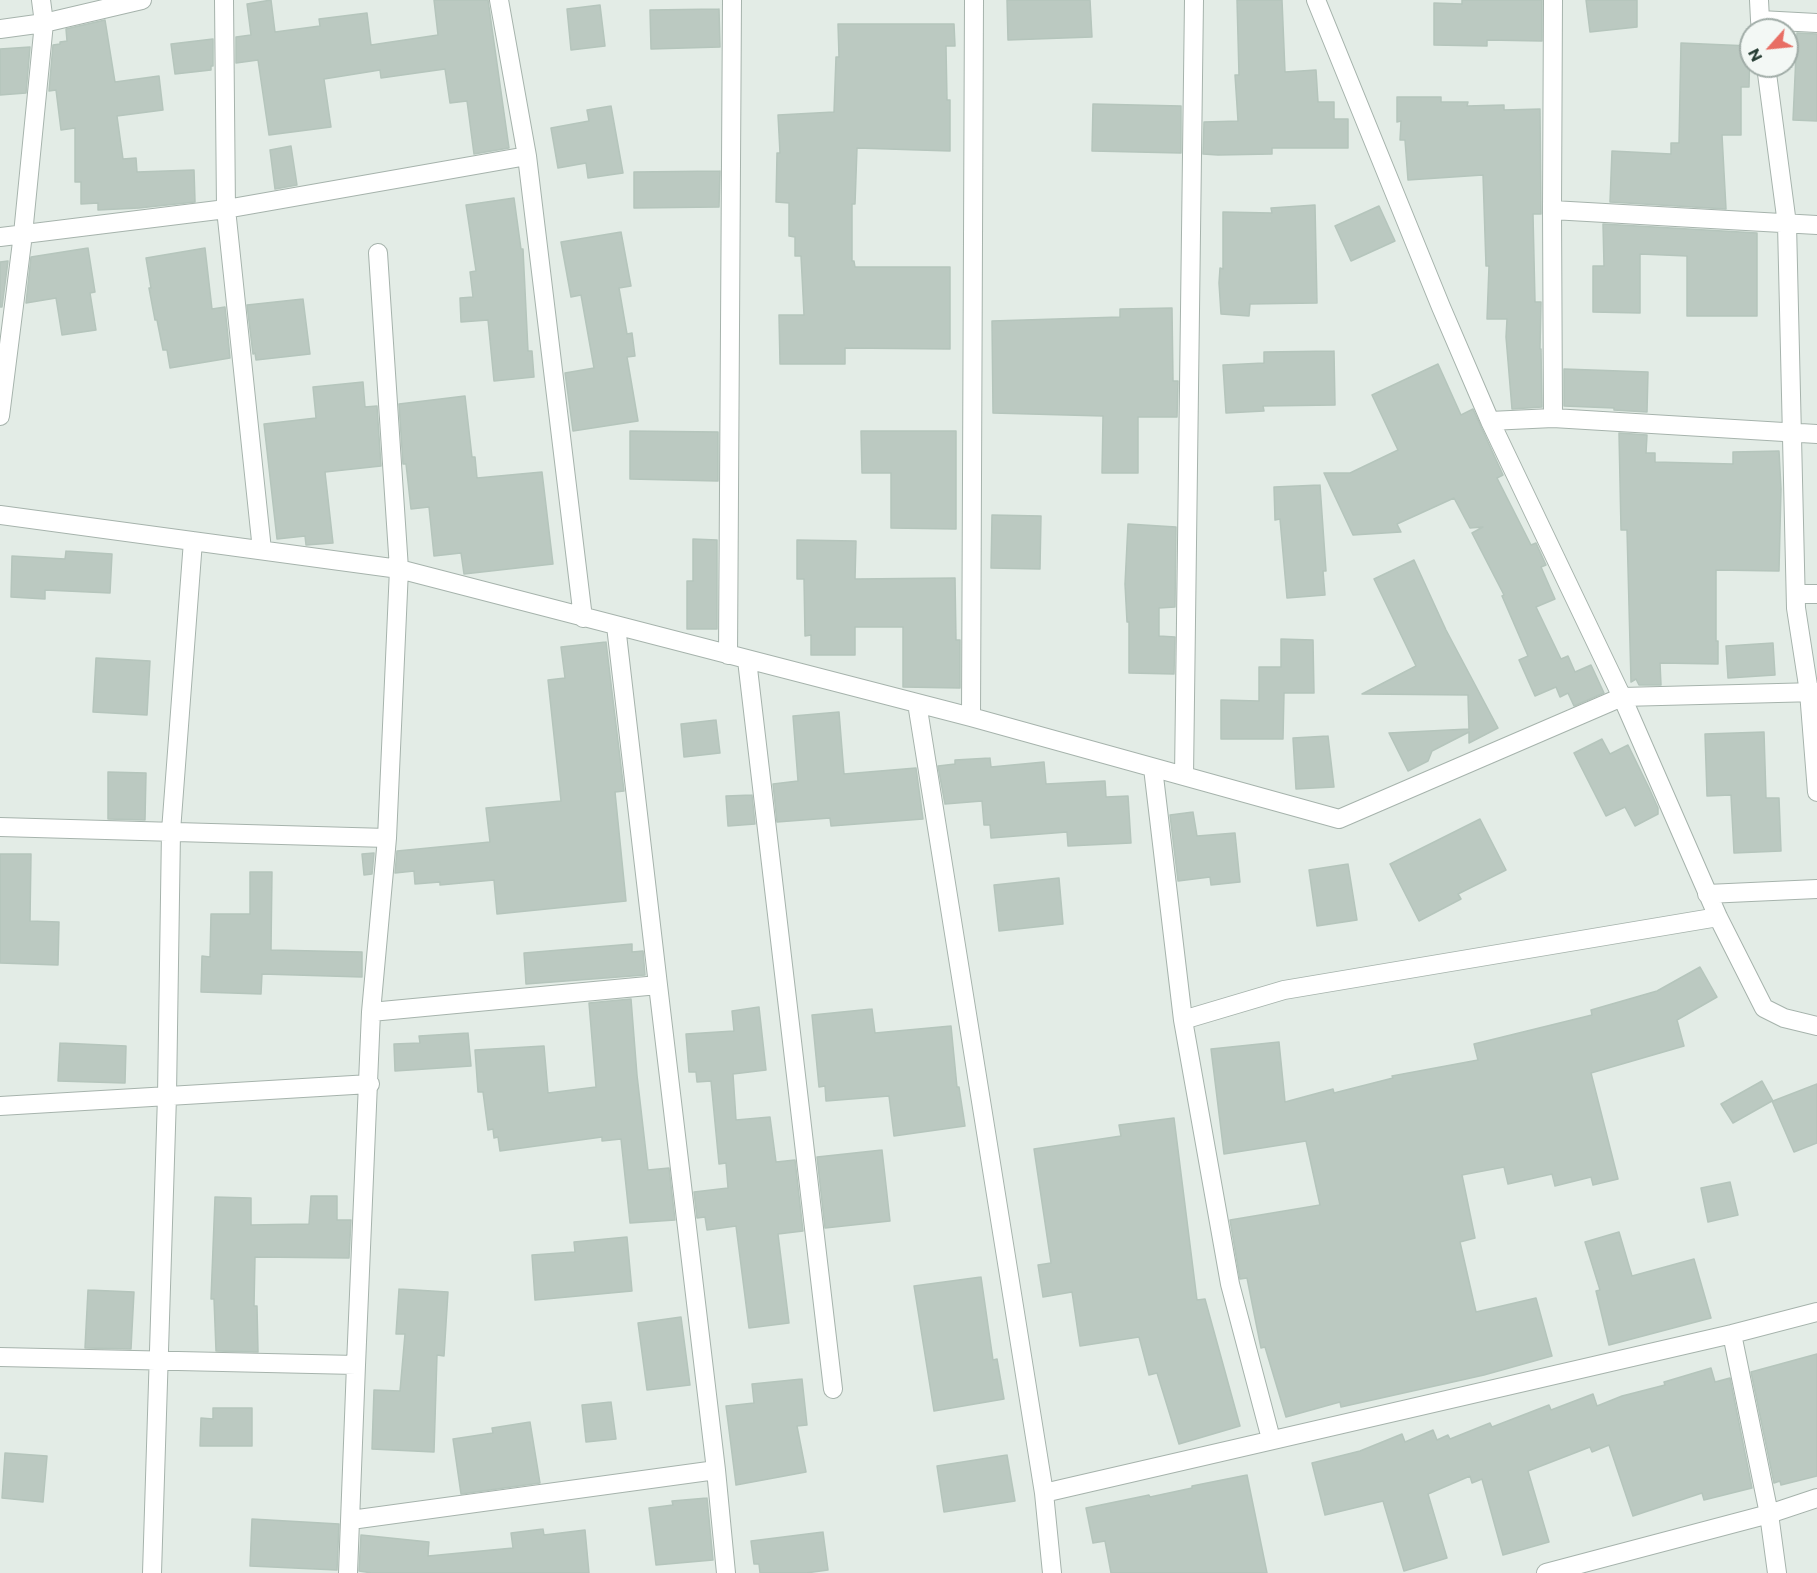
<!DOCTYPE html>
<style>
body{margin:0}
#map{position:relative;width:1817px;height:1573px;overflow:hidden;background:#e3ece6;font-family:Commissioner,sans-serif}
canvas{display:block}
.north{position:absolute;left:1739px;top:18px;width:60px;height:60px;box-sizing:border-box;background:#f3f8f5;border:2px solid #a0aca7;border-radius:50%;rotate:243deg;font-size:16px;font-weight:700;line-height:24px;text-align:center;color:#243b31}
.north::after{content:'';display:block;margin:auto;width:21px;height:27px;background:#e86e64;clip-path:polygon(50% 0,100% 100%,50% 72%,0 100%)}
</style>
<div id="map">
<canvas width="1817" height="1573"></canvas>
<div class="north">N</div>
</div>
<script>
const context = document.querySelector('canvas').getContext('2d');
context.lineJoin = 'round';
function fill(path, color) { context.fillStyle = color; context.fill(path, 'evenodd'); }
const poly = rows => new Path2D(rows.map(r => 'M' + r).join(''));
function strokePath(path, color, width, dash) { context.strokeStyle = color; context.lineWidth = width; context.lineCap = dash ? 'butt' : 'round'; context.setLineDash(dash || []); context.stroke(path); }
const building = poly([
 [271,0,275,32,320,26,319,19,367,13,371,45,438,35,434,0,488,0,509,148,474,154,467,101,450,103,445,69,381,78,380,70,324,79,331,127,269,135,258,60,236,63,236,37,251,35,247,4,271,0],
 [1007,0,1090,0,1092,37,1008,40,1007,0],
 [1237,0,1282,0,1285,72,1316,70,1318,102,1334,102,1334,119,1348,119,1348,148,1272,148,1272,154,1218,155,1203,154,1204,122,1238,121,1235,75,1239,75,1237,0],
 [1462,0,1542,0,1542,41,1487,40,1487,46,1434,45,1434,3,1462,4,1462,0],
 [1586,0,1637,0,1637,27,1590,32,1586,0],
 [600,5,605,46,571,50,567,9,600,5],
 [719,9,720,47,651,49,650,10,719,9],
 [105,20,115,82,159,76,163,110,117,116,123,159,136,158,137,172,194,170,195,202,139,208,98,210,98,203,81,204,81,182,75,182,75,128,61,130,56,90,49,91,53,45,60,44,60,42,67,41,66,29,105,20],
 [838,24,954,24,955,46,946,46,947,100,950,100,950,151,857,148,855,204,852,204,852,261,854,261,855,267,950,267,950,349,845,348,845,364,780,364,779,315,804,315,801,256,795,256,795,237,789,236,789,203,776,202,777,153,780,153,778,115,834,112,836,57,839,57,838,24],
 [1797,33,1817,34,1817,121,1793,120,1797,33],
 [213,39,213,66,211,66,211,70,175,74,171,44,213,39],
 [1681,43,1750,46,1749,87,1741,87,1741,135,1722,135,1726,209,1610,202,1612,151,1671,154,1671,143,1679,143,1681,43],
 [30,47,26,93,0,95,0,49,30,47],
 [1397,97,1441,97,1441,102,1468,102,1467,106,1504,105,1504,110,1540,109,1541,214,1533,214,1535,302,1541,302,1540,349,1541,349,1542,407,1512,409,1506,337,1507,319,1487,319,1489,266,1486,266,1483,175,1408,180,1405,140,1400,140,1401,121,1397,122,1397,97],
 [1093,104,1181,106,1181,153,1092,151,1093,104],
 [611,106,623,173,588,178,586,163,558,168,551,128,589,121,587,110,611,106],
 [291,146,297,185,275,189,270,150,291,146],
 [720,171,719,207,634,208,634,172,720,171],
 [514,198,521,249,523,249,528,351,532,351,534,377,494,381,488,320,461,322,460,298,473,297,470,272,476,271,466,205,514,198],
 [1315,205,1317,303,1250,304,1249,316,1221,314,1219,283,1220,268,1223,269,1223,212,1272,213,1271,208,1315,205],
 [1379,206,1395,241,1351,261,1335,226,1379,206],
 [1603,224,1757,233,1757,316,1687,316,1687,256,1640,254,1640,313,1593,312,1593,266,1604,266,1603,224],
 [621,232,631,286,619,288,627,334,632,333,635,356,627,357,638,421,573,431,565,373,594,368,581,295,571,297,561,242,621,232],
 [88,248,95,292,90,293,96,330,62,335,56,298,26,303,31,257,88,248],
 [205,248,212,309,225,307,230,358,170,368,167,350,163,350,157,320,155,320,149,288,151,288,146,258,205,248],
 [8,261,2,307,0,307,0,262,8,261],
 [303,299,310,354,256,360,255,353,253,354,247,305,303,299],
 [1172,308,1173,381,1178,381,1177,417,1138,417,1138,473,1102,473,1103,416,993,413,992,321,1120,317,1120,309,1172,308],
 [1334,351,1335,405,1263,406,1264,411,1226,413,1223,365,1264,363,1264,352,1334,351],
 [1438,364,1461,415,1473,409,1503,475,1497,478,1531,545,1536,543,1546,565,1541,567,1555,599,1536,607,1561,659,1568,656,1575,672,1591,665,1604,693,1574,706,1568,693,1560,697,1556,687,1535,696,1519,660,1528,656,1502,596,1504,595,1472,533,1483,527,1470,528,1454,498,1397,524,1401,532,1353,535,1324,473,1350,473,1398,450,1372,395,1438,364],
 [1564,369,1648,372,1647,412,1614,410,1614,408,1564,406,1564,369],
 [363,382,365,407,377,406,381,466,325,472,333,543,306,545,305,536,277,539,264,424,316,418,313,387,363,382],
 [465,396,472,457,475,457,477,478,542,472,553,564,464,574,461,553,434,556,429,507,411,509,406,464,403,464,399,404,465,396],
 [630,431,718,432,718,481,630,479,630,431],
 [861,431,956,431,956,529,891,528,891,473,862,473,861,431],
 [1619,433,1647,435,1646,453,1655,453,1655,462,1733,464,1733,452,1779,451,1781,489,1779,571,1716,570,1716,641,1718,641,1718,664,1660,663,1661,685,1639,685,1636,679,1631,682,1627,530,1621,530,1619,433],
 [1320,485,1326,571,1323,571,1325,595,1287,598,1280,519,1275,520,1274,487,1320,485],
 [992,515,1041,516,1040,569,991,568,992,515],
 [1128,524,1176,527,1175,607,1159,608,1159,636,1175,637,1174,674,1129,673,1129,622,1127,622,1125,584,1128,524],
 [693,539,717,540,717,629,687,629,687,581,693,581,693,539],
 [797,540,856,541,855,579,955,578,956,640,960,640,960,688,903,687,903,627,855,627,855,655,811,655,811,635,805,636,804,579,797,579,797,540],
 [66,551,112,554,110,593,45,590,45,599,11,597,12,556,65,559,66,551],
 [1414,560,1446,630,1498,728,1469,743,1469,732,1432,751,1428,761,1408,771,1389,733,1469,729,1468,695,1362,694,1416,666,1374,579,1414,560],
 [1281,639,1313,640,1314,693,1284,693,1283,739,1221,739,1221,700,1259,701,1259,667,1281,667,1281,639],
 [606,642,624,791,615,792,626,901,497,914,494,880,440,885,440,882,415,884,414,871,395,873,397,851,490,842,486,808,561,801,548,680,565,678,561,647,606,642],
 [1773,643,1775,675,1728,678,1726,646,1773,643],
 [96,658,150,661,147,715,93,712,96,658],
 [839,712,844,774,916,768,923,819,831,826,830,818,777,822,773,784,798,781,793,716,839,712],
 [716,720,720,753,684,757,681,724,716,720],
 [1764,732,1766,798,1779,798,1781,851,1734,853,1731,795,1707,796,1705,734,1764,732],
 [1328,736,1334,787,1296,789,1293,738,1328,736],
 [1602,739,1610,754,1628,745,1649,788,1658,808,1658,814,1635,826,1625,807,1606,816,1574,753,1602,739],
 [990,758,991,767,1044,762,1046,784,1105,781,1106,797,1128,796,1131,843,1068,846,1067,832,991,838,990,825,984,825,982,801,945,804,938,766,955,764,955,760,990,758],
 [108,772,146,773,145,820,108,819,108,772],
 [752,795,755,824,728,826,726,796,752,795],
 [1193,812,1197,836,1235,833,1240,882,1211,885,1210,877,1178,881,1170,815,1193,812],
 [1480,819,1506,870,1458,894,1461,899,1419,921,1390,864,1480,819],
 [374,853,372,874,364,875,362,854,374,853],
 [0,854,31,854,30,921,59,922,58,965,0,963,0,854],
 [1348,864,1357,920,1317,926,1309,870,1348,864],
 [250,872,272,872,271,950,362,952,362,977,262,974,261,994,201,992,202,956,210,957,211,914,250,914,250,872],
 [1059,878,1063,924,999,931,994,885,1059,878],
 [632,944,632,952,643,951,645,975,526,984,524,953,632,944],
 [1700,967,1717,997,1677,1020,1684,1046,1591,1073,1618,1179,1593,1185,1591,1177,1555,1186,1552,1174,1508,1184,1504,1167,1462,1175,1475,1238,1460,1242,1476,1312,1536,1298,1552,1356,1484,1375,1341,1407,1340,1402,1286,1417,1265,1347,1261,1348,1247,1278,1240,1279,1230,1220,1320,1205,1306,1141,1224,1154,1211,1049,1279,1042,1285,1102,1333,1089,1334,1093,1393,1078,1392,1076,1478,1060,1474,1044,1592,1015,1591,1010,1657,991,1700,967],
 [631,999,637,1075,648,1170,669,1168,675,1220,630,1223,621,1139,602,1141,602,1137,500,1151,498,1137,494,1138,493,1129,488,1130,483,1092,478,1092,475,1050,544,1046,548,1093,596,1087,589,1003,631,999],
 [759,1007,766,1070,733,1074,736,1120,770,1117,776,1162,795,1160,803,1231,778,1234,789,1323,749,1328,736,1226,707,1230,705,1217,697,1218,694,1192,728,1188,726,1163,719,1164,711,1081,697,1082,696,1072,689,1072,686,1034,734,1031,732,1011,759,1007],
 [872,1009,875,1033,951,1026,957,1087,959,1087,965,1126,894,1136,889,1096,826,1101,825,1086,819,1087,812,1015,872,1009],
 [468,1033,471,1066,395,1071,394,1044,420,1043,419,1036,468,1033],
 [60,1043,126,1046,125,1083,58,1081,60,1043],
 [1762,1081,1773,1101,1817,1084,1817,1143,1794,1152,1772,1101,1733,1123,1721,1104,1762,1081],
 [1174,1118,1197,1300,1205,1299,1240,1426,1179,1444,1157,1373,1149,1375,1139,1337,1080,1346,1072,1292,1043,1297,1038,1265,1051,1263,1034,1149,1121,1136,1119,1125,1174,1118],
 [882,1150,890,1221,825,1228,817,1157,882,1150],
 [1730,1182,1738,1215,1708,1222,1701,1188,1730,1182],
 [311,1196,337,1196,337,1220,351,1220,349,1258,255,1257,254,1306,257,1306,258,1352,216,1351,214,1299,211,1299,215,1197,251,1198,251,1225,309,1224,311,1196],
 [1619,1232,1632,1276,1694,1259,1711,1318,1609,1345,1596,1291,1600,1290,1585,1242,1619,1232],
 [627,1237,632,1291,535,1300,532,1255,575,1252,574,1242,627,1237],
 [981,1277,993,1360,997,1359,1004,1399,934,1411,914,1286,981,1277],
 [399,1289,448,1292,444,1356,437,1355,434,1452,372,1449,374,1390,400,1391,405,1334,396,1334,399,1289],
 [88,1290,134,1292,131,1349,85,1348,88,1290],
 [681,1317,690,1385,647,1390,638,1323,681,1317],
 [1817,1354,1817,1476,1781,1485,1780,1481,1774,1483,1751,1372,1817,1354],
 [1711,1368,1715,1382,1730,1378,1752,1488,1704,1500,1702,1493,1633,1516,1609,1445,1592,1452,1590,1447,1528,1471,1549,1542,1503,1555,1482,1479,1472,1483,1470,1476,1428,1494,1447,1558,1404,1571,1383,1501,1325,1515,1312,1463,1360,1451,1402,1434,1405,1442,1433,1430,1437,1440,1448,1435,1450,1439,1490,1423,1492,1427,1549,1405,1551,1410,1593,1394,1597,1406,1622,1396,1665,1385,1664,1382,1711,1368],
 [802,1379,807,1425,797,1426,806,1472,736,1485,726,1406,754,1403,752,1384,802,1379],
 [611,1402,616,1439,586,1442,582,1405,611,1402],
 [213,1408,252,1408,252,1446,200,1446,201,1418,213,1419,213,1408],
 [530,1422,540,1483,461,1494,453,1439,493,1433,492,1428,530,1422],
 [5,1453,47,1456,43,1502,2,1498,5,1453],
 [1007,1455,1015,1501,944,1512,937,1466,1007,1455],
 [1247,1475,1267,1573,1111,1573,1105,1541,1093,1543,1086,1508,1149,1495,1150,1497,1192,1488,1192,1486,1247,1475],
 [707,1498,713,1560,656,1565,649,1508,673,1505,672,1501,707,1498],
 [252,1519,339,1524,337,1570,250,1566,252,1519],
 [543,1529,544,1535,585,1530,589,1573,372,1573,359,1571,361,1535,429,1542,428,1556,513,1548,511,1533,543,1529],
 [823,1532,828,1570,806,1573,760,1573,759,1564,754,1564,751,1541,823,1532]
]);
fill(building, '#bbc9c1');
strokePath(building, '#b5c5bc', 1.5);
const minor = poly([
 [41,0,44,23,142,0],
 [224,0,226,209,262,550],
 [499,0,527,156,583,618],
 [1316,0,1441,307,1490,421,1622,697,1718,917,1764,1008,1784,1018,1817,1026],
 [1759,0,1760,20],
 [0,29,44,23,23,234,0,416],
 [1761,30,1760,20,1817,23],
 [1766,66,1787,224,1796,608,1809,692,1817,792],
 [1552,210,1553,0],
 [0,237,226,209,527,156],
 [1553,418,1817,434],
 [1490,421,1553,418,1552,210,1817,225],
 [0,515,399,569,378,253],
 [1796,594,1817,594],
 [728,655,732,0],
 [747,660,833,1389],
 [917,703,1044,1493,1052,1573],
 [971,717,974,0],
 [1153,768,1183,1020,1284,990,1718,917],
 [1184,776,1194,0],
 [0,827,387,838],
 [1707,894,1817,889],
 [371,1012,658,985,616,626],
 [1183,1020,1230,1284,1271,1439],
 [0,1106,370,1084],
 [1732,1334,1769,1514,1777,1573],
 [0,1357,356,1365,348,1573],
 [356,1365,371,1012,387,838,399,569,971,717,1339,819,1622,697,1817,692],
 [716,1470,726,1573],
 [1044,1493,1732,1334,1817,1312],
 [351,1520,716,1470,658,985],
 [152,1573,167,1096,171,831,193,541],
 [1546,1573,1769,1514,1817,1498]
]);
strokePath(minor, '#a6b3ac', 20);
strokePath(minor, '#fff', 18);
</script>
